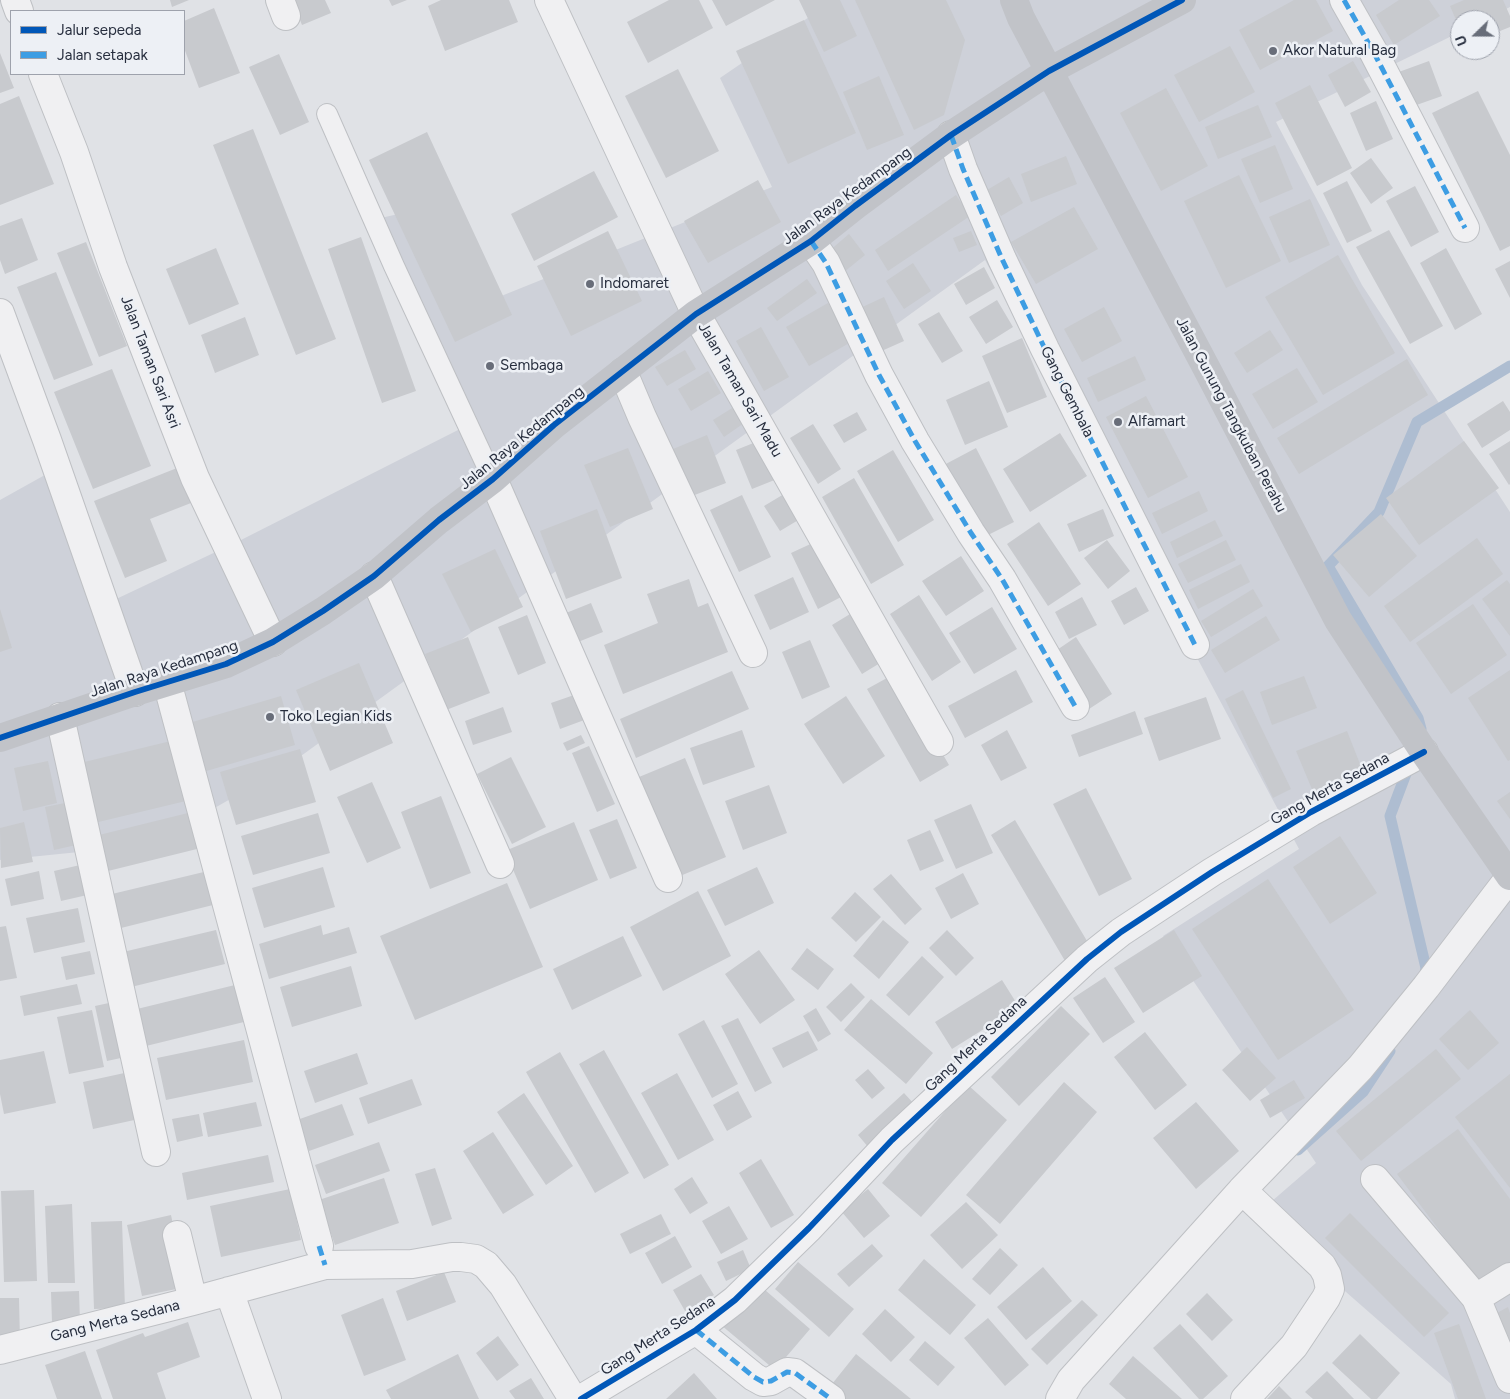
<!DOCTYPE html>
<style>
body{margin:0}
#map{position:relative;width:1510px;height:1399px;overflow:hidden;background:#e0e2e6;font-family:Figtree,sans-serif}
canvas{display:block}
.legend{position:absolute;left:10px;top:10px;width:175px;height:65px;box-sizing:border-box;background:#edf0f5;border:1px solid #9ea2ac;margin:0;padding:6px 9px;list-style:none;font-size:15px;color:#272e3e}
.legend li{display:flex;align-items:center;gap:10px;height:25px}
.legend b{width:25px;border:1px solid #9ea2ac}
.north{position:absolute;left:1450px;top:10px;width:50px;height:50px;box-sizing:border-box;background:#edf0f5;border:1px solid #9ea2ac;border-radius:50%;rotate:248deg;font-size:14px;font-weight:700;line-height:20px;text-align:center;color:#272e3e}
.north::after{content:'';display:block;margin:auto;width:18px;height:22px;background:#686d79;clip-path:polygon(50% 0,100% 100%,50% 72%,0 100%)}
</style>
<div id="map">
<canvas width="1510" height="1399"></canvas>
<ul class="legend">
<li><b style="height:6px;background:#0057b8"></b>Jalur sepeda</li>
<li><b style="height:6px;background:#3d9de3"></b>Jalan setapak</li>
</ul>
<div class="north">U</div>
</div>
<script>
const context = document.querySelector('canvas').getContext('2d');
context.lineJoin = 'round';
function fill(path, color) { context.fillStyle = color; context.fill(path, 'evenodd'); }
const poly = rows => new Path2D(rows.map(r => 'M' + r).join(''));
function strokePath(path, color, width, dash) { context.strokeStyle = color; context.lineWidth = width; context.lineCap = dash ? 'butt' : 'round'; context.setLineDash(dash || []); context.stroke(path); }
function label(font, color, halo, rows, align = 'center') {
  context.font = font + ' Figtree,sans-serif'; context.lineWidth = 5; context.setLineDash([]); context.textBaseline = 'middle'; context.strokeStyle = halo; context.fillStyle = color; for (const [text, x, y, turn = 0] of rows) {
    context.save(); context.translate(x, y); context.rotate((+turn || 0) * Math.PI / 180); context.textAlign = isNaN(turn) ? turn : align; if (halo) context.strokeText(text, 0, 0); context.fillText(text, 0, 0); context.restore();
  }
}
fill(poly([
 [834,0,1510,0,1510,7,1484,20,1460,20,1460,32,1276,122,1362,285,1510,512,1510,1399,1455,1399,1451,1384,1257,1214,1316,1163,1163,936,1299,849,985,260,283,769,183,826,79,852,0,860,0,500,61,466,112,601,241,540,460,429,363,222,425,208,464,311,772,187,720,78]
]), '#ced1d9');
strokePath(poly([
 [1421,729,1418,718,1328,566,1379,512,1417,422,1510,366],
 [1410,763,1390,816,1426,968,1424,979],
 [1298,1150,1363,1092,1390,1051]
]), '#aebdd1', 11);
fill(poly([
 [170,0,189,0,172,7],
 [292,0,325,0,331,13,302,25],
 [389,0,407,0,392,6],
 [441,0,509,0,518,22,445,51,428,6],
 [669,0,699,0,713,28,648,63,627,22],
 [712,0,775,0,726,26],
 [799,0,840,0,857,36,824,52],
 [855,0,946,0,965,40,944,115,914,130],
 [1294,0,1316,0,1333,31,1260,70,1239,30],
 [1399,0,1429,0,1440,16,1394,45,1376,15],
 [1464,0,1503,0,1510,16,1510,27,1490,35,1490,20,1460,20,1460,29,1450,6],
 [214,8,240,73,199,88,184,48,184,21],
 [804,20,856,133,788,164,736,51],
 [1230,46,1255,92,1199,122,1174,75],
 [0,53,14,88,0,93],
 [279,54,309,122,280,135,249,67],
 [1353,61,1371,92,1345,107,1328,75],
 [1429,61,1442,96,1408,108,1396,73],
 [678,69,719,151,666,178,625,96],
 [879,76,904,135,867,150,843,92],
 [1310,85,1352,168,1317,186,1275,103],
 [1166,88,1208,166,1161,191,1120,113],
 [1478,91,1510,155,1510,246,1500,251,1432,113],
 [19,96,54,184,0,205,0,104],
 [1376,101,1393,139,1366,151,1350,113],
 [1258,105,1272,137,1218,159,1205,127],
 [253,129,336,339,296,355,213,145],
 [427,132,512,315,455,342,369,160],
 [1275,145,1293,189,1260,203,1241,159],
 [1066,156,1077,184,1031,202,1021,174],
 [1371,158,1393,188,1371,204,1350,173],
 [594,171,618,217,534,261,511,214],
 [1239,175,1281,261,1226,288,1184,201],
 [1009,177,1023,203,1001,216,987,190],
 [758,180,781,222,708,263,684,221],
 [1347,181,1372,231,1347,243,1323,193],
 [1415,186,1439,232,1411,247,1386,201],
 [956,195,970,216,888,271,875,250],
 [1310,199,1330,245,1289,263,1269,217],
 [1074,207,1098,249,1036,284,1011,242],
 [22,218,38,260,5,274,0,260,0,226],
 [1389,230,1443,326,1410,344,1356,247],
 [608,231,642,301,571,336,537,266],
 [971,231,977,245,959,252,953,238],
 [849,234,865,255,844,272,828,252],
 [361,237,416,391,382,403,328,249],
 [86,242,127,346,99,357,57,253],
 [216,248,239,304,189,325,166,269],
 [1446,248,1482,314,1455,330,1420,263],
 [1338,255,1395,353,1323,395,1265,297],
 [1510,261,1510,298,1495,269],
 [913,263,931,291,904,309,886,281],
 [984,267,995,288,966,305,954,284],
 [56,272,93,365,54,380,17,287],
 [807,279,817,293,777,321,767,308],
 [884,297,904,341,877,353,856,310],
 [997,300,1013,327,986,344,969,317],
 [828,303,851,342,809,366,786,327],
 [1104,307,1122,341,1082,362,1064,329],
 [939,312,963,351,942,363,918,324],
 [245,317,259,355,215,373,201,335],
 [761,327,789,377,764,391,736,341],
 [1270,330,1283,350,1247,373,1234,353],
 [1022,338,1047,397,1007,413,982,356],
 [685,350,696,369,667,386,655,367],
 [1135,356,1146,380,1098,402,1087,378],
 [1407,359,1428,395,1299,474,1277,438],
 [1297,368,1318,402,1273,429,1252,394],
 [112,369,151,466,93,489,54,392],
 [708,371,721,393,691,411,678,389],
 [989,381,1008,427,965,445,946,400],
 [1146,396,1188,477,1148,498,1106,417],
 [1503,401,1510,412,1510,430,1482,448,1467,424],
 [737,405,747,421,724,437,713,420],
 [857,412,867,430,844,443,833,425],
 [813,424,841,469,818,484,790,438],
 [1060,433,1087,476,1030,512,1003,469],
 [707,435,726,483,692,496,673,449],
 [761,440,777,479,752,489,736,450],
 [1464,441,1499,488,1419,545,1386,498],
 [1510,441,1510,484,1509,485,1489,454],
 [628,448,653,509,610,527,584,465],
 [976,448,1014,522,980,539,942,466],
 [893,450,934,520,898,542,857,471],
 [177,468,191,503,150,519,167,561,125,578,94,501],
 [854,478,904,565,871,584,822,497],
 [1199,491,1208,511,1162,534,1152,513],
 [784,494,800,519,780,531,764,506],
 [742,495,771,557,739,572,710,510],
 [597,509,622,578,566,599,540,531],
 [1103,509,1114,536,1079,552,1067,524],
 [1381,514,1417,556,1369,597,1333,555],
 [1215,520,1223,536,1177,558,1170,542],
 [1039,522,1081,584,1048,606,1007,544],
 [1477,538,1503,574,1410,642,1384,606],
 [1107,540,1130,571,1108,589,1084,558],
 [1226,540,1236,560,1188,583,1178,564],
 [817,541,843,596,818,609,791,553],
 [495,549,523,607,471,632,442,574],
 [961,556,984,591,946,616,922,581],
 [1241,564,1250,582,1198,609,1189,590],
 [793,577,809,612,770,630,754,595],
 [689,579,698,607,708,603,728,652,623,694,604,645,658,623,647,594],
 [1507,580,1510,584,1510,636,1482,599],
 [1136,587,1149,611,1124,625,1111,601],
 [1253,589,1263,606,1211,637,1201,621],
 [919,595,961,662,932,681,890,614],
 [1082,597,1097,625,1069,639,1055,612],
 [591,603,603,632,578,642,566,613],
 [1473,604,1507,655,1451,694,1416,643],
 [992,607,1017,649,974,674,949,633],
 [0,609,12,648,0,652],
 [855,611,885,660,862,674,832,625],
 [527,615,546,663,518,675,498,627],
 [1266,616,1280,640,1225,673,1211,650],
 [468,637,490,693,446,710,425,654],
 [1076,637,1112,694,1089,709,1054,652],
 [810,640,830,687,802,699,782,652],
 [359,663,393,743,330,771,296,690],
 [1016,670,1033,702,965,738,948,706],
 [1510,670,1510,760,1508,761,1468,698],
 [732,671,749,709,636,758,620,719],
 [896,673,949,765,920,782,867,689],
 [1304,676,1317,708,1272,725,1260,692],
 [1243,690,1291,789,1273,798,1225,699],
 [577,694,587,719,560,729,551,703],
 [281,696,295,745,203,772,189,723],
 [846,696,885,756,843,784,804,724],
 [1206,697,1221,739,1159,761,1144,718],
 [503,707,512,732,473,745,465,721],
 [1135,711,1143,734,1079,757,1071,735],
 [742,730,755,767,703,785,690,748],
 [1007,730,1027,768,1001,781,981,745],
 [1347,731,1364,774,1314,794,1296,751],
 [581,735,585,743,567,751,563,743],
 [175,740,190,800,90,824,76,764],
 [589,746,615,804,597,812,572,753],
 [300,749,316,802,236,825,220,772],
 [511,757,546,827,512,844,477,774],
 [685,758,726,857,680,876,639,777],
 [48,761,57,803,23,811,14,768],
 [372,782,401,848,367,863,337,797],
 [769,785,787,833,743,850,725,801],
 [1086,788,1132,879,1099,896,1053,804],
 [1510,792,1510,819,1497,801],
 [441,796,471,873,430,889,401,812],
 [75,801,85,843,54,850,45,807],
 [971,804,993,853,956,869,934,820],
 [192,812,201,848,108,871,99,835],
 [318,813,330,853,253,875,241,836],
 [617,819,637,868,610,879,589,830],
 [1015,820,1090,946,1065,961,991,835],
 [24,822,33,862,1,868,0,828],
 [574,822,598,880,530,909,505,851],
 [930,830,944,861,920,871,907,840],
 [1340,836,1377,893,1330,924,1293,867],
 [89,863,96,893,61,901,54,871],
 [323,867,335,907,264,928,252,888],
 [757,867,774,903,725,926,707,890],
 [39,871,44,899,11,906,5,879],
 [208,871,217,904,121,928,112,894],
 [963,873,979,904,951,919,935,888],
 [891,874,922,909,905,925,873,889],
 [1268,879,1354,1010,1278,1060,1192,929],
 [507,883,543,967,415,1020,380,936],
 [698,891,731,956,663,991,630,927],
 [855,892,881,917,856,942,831,918],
 [78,908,85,942,34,953,26,918],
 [883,920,909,942,879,979,853,956],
 [321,925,323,935,349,927,357,953,269,979,259,944],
 [6,926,17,978,0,981,0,927],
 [216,930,225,964,131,987,123,952],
 [947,930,974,958,956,976,929,948],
 [1174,930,1202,976,1143,1013,1114,968],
 [623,936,642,976,572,1010,553,969],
 [807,948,834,969,818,990,791,969],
 [759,950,795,1000,760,1024,725,974],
 [90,951,95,974,66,980,61,957],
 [922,956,944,977,909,1016,886,995],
 [351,966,362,1006,292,1027,280,987],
 [1105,977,1135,1022,1103,1043,1073,998],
 [1002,980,1019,1007,952,1049,935,1022],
 [851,983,865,997,841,1022,826,1007],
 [77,984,82,1004,24,1016,20,996],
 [239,984,248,1021,146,1046,137,1009],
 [871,999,933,1053,906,1084,844,1030],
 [118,1001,130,1056,107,1061,95,1006],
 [1061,1006,1090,1034,1019,1106,991,1077],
 [816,1008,831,1034,818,1042,803,1016],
 [92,1010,104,1067,69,1074,57,1017],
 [1470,1010,1499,1043,1468,1070,1439,1039],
 [738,1018,772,1083,755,1092,721,1026],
 [704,1020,738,1084,712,1098,678,1034],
 [808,1031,818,1050,783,1068,772,1048],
 [1145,1032,1187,1085,1155,1110,1114,1057],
 [244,1040,253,1082,166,1100,157,1058],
 [1247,1047,1276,1078,1250,1101,1222,1070],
 [1436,1049,1461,1079,1361,1161,1336,1131],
 [604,1050,669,1165,644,1179,579,1064],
 [44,1051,56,1103,4,1114,0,1094,0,1060],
 [560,1052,629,1173,595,1193,526,1072],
 [357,1053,368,1084,315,1103,304,1071],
 [868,1069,885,1088,872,1099,855,1080],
 [129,1072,139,1119,93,1129,83,1082],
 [677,1073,714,1140,678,1160,641,1093],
 [1510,1074,1510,1188,1455,1117],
 [412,1079,422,1105,368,1124,359,1098],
 [1294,1080,1305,1098,1270,1118,1260,1100],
 [1064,1082,1097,1112,1000,1224,966,1195],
 [968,1085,1007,1120,921,1217,882,1183],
 [738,1091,752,1117,727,1131,713,1105],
 [524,1093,573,1166,546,1185,497,1112],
 [904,1093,915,1105,869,1148,858,1135],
 [256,1102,262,1126,208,1137,203,1113],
 [1196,1102,1239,1151,1196,1189,1153,1138],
 [342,1104,354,1135,309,1151,297,1120],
 [199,1114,203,1136,177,1142,172,1119],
 [1458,1129,1510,1199,1510,1264,1481,1286,1397,1174],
 [493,1132,534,1195,503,1214,463,1151],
 [379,1142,390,1171,326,1194,315,1165],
 [268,1155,274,1182,187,1200,182,1173],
 [761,1159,794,1215,771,1228,739,1173],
 [435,1168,452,1219,432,1226,415,1174],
 [692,1177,708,1203,690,1214,674,1189],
 [384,1178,399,1223,335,1245,319,1200],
 [290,1189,301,1240,221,1257,210,1206],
 [868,1189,890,1216,864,1238,841,1211],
 [34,1190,37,1281,4,1282,1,1191],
 [966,1202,998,1235,962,1269,930,1235],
 [72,1204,75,1283,48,1283,45,1206],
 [729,1206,748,1239,721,1254,702,1221],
 [1350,1213,1449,1313,1424,1337,1325,1238],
 [661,1214,671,1234,630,1254,620,1234],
 [171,1215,186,1287,142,1296,127,1225],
 [122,1221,125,1308,94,1309,91,1222],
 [675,1236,692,1267,662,1284,645,1253],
 [872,1244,883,1256,849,1287,837,1274],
 [1000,1248,1018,1265,990,1295,972,1279],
 [743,1250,751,1269,726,1281,717,1262],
 [924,1259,976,1305,950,1335,898,1290],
 [798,1262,854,1309,829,1337,775,1289],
 [1043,1267,1072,1301,1026,1340,997,1307],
 [444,1272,456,1302,407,1321,396,1291],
 [701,1274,714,1295,685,1311,673,1290],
 [757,1283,810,1329,775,1370,721,1325],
 [79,1291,80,1322,52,1322,51,1292],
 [1207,1293,1233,1320,1212,1341,1186,1314],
 [0,1298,19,1298,20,1342,0,1343],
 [383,1298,406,1360,364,1376,341,1315],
 [1082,1300,1098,1315,1047,1365,1031,1349],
 [1508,1307,1510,1313,1510,1353,1495,1314],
 [885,1309,915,1337,891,1362,862,1334],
 [988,1318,1029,1365,1005,1386,964,1338],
 [188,1322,200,1357,157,1373,166,1399,113,1399,96,1350,143,1333,145,1337],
 [1180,1324,1228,1376,1203,1399,1199,1399,1153,1348],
 [1459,1324,1486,1399,1458,1399,1434,1333],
 [1360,1334,1400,1373,1377,1399,1371,1399,1332,1363],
 [498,1336,519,1365,497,1381,476,1353],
 [925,1341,955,1367,938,1386,909,1360],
 [85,1351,102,1399,57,1399,45,1365],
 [458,1354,479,1399,391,1399,386,1390],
 [856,1354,911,1399,841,1399,828,1389],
 [1133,1356,1182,1399,1126,1399,1109,1384],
 [1327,1371,1354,1399,1313,1399,1305,1392],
 [694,1373,717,1399,666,1399],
 [531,1378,544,1399,515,1399,509,1391],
 [1279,1386,1292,1399,1267,1399]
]), '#c8cace');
const lane = poly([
 [327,114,394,266,493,479]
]);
const street = poly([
 [15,0,19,11],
 [280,0,286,16],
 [549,0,696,314,939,742],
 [1344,0,1373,51,1465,228],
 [43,74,74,152,113,267,195,478,273,642],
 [951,135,963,169,1002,259,1045,349,1195,645],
 [811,241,826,263,879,375,915,441,971,533,1002,579,1075,706],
 [0,313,47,440,135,692],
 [623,372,642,417,753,653],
 [493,479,668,878],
 [374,576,500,864],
 [167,682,319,1246],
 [60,717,156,1152],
 [1375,1179,1476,1298,1510,1379],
 [1242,1190,1322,1266,1327,1275,1330,1289,1326,1298,1294,1346,1245,1399],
 [177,1235,193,1301],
 [229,1291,267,1399],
 [1476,1298,1510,1277],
 [696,1330,754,1377,763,1382,771,1381,787,1372,795,1373,831,1399],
 [0,1350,193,1301,325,1265,412,1264,452,1257,461,1257,476,1259,486,1265,503,1285,573,1399],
 [581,1399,696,1330,735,1300,809,1228,892,1140,1087,959,1121,932,1212,872,1311,812,1424,752],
 [1060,1399,1071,1380,1242,1190,1360,1068,1426,987,1510,877]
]);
strokePath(lane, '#bec0c4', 22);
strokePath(street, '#bec0c4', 30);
strokePath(lane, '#f0f0f2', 20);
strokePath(street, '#f0f0f2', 28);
strokePath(poly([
 [1014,0,1021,18,1208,371,1338,620,1424,752,1510,876],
 [0,738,135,692,226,664,273,642,323,611,374,576,439,520,493,479,554,425,696,314,811,241,855,206,951,135,1049,71,1182,0]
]), '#c1c3c8', 28);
strokePath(poly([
 [1344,0,1373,51,1465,228],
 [951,135,963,169,1002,259,1045,349,1195,645],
 [811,241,826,263,879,375,915,441,971,533,1002,579,1075,706],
 [319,1246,325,1265],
 [696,1330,754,1377,763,1382,771,1381,787,1372,795,1373,831,1399]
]), '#3d9de3', 5, [10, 5]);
strokePath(poly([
 [0,738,135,692,226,664,273,642,323,611,374,576,439,520,493,479,554,425,696,314,811,241,855,206,951,135,1049,71,1182,0],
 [581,1399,696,1330,735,1300,809,1228,892,1140,1087,959,1121,932,1212,872,1311,812,1424,752]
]), '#0057b8', 6);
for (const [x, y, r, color] of [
 [1273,51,5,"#686d79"],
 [590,284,5,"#686d79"],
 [490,366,5,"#686d79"],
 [1118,422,5,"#686d79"],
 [270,717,5,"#686d79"]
]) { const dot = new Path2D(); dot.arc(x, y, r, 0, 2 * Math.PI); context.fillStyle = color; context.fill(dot); strokePath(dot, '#edf0f5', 2); }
label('15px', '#272e3e', '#edf0f5', [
 ["Akor Natural Bag",1283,51],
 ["Indomaret",600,284],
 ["Sembaga",500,366],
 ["Alfamart",1128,422],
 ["Toko Legian Kids",280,717]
], 'left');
label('15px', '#272e3e', '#edf0f5', [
 ["Jalan Raya Kedampang",847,196,-36],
 ["Jalan Taman Sari Asri",150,362,69],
 ["Jalan Taman Sari Madu",740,390,60],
 ["Gang Gembala",1067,392,63],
 ["Jalan Gunung Tangkuban Perahu",1231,415,62],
 ["Jalan Raya Kedampang",522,438,-39],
 ["Jalan Raya Kedampang",164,669,-18],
 ["Gang Merta Sedana",1330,789,-29],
 ["Gang Merta Sedana",976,1044,-43],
 ["Gang Merta Sedana",115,1321,-14],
 ["Gang Merta Sedana",658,1336,-33]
]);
</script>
